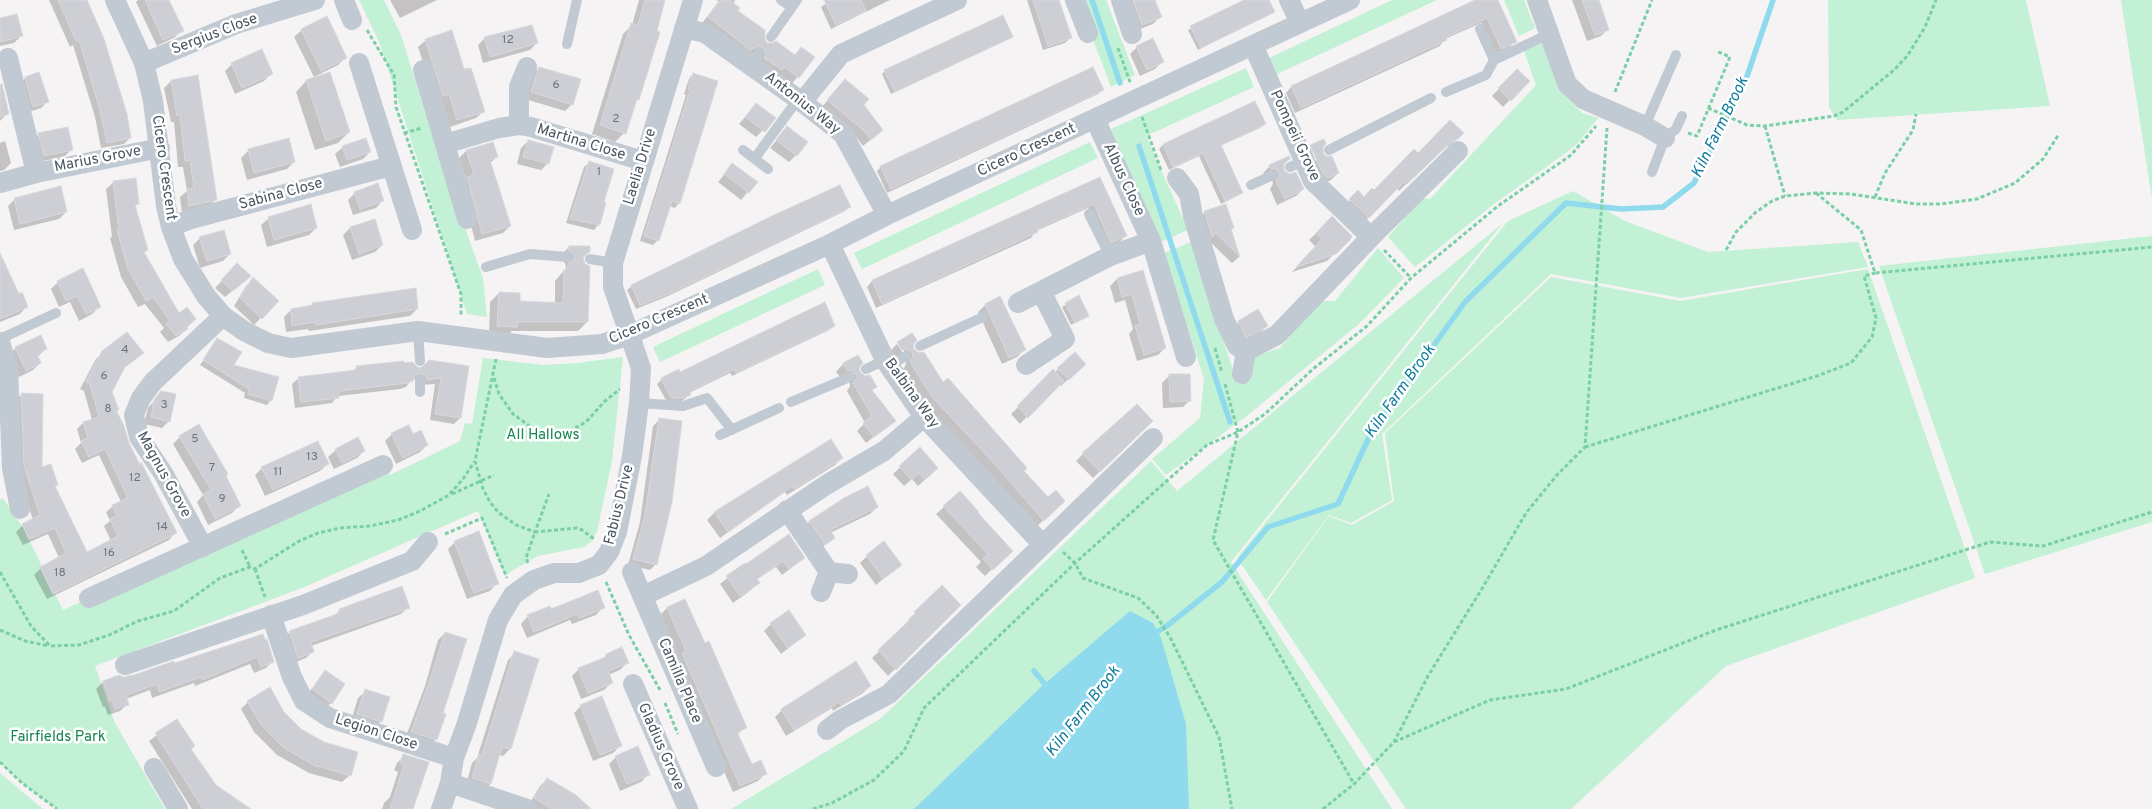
<!DOCTYPE html>
<style>
body{margin:0}
canvas{display:block;background:#f5f3f3}
</style>
<canvas width="2152" height="809"></canvas>
<script>
const context = document.querySelector('canvas').getContext('2d');
context.lineJoin = 'round';
function fill(path, color) { context.fillStyle = color; context.fill(path, 'evenodd'); }
const poly = rows => new Path2D(rows.map(r => 'M' + r).join(''));
function strokePath(path, color, width, dash) { context.strokeStyle = color; context.lineWidth = width; context.lineCap = dash ? 'butt' : 'round'; context.setLineDash(dash || []); context.stroke(path); }
function label(font, color, halo, rows, align = 'center') {
  context.font = font + ' Overpass,sans-serif'; context.lineWidth = 5; context.setLineDash([]); context.textBaseline = 'middle'; context.strokeStyle = halo; context.fillStyle = color; for (const [text, x, y, turn = 0] of rows) {
    context.save(); context.translate(x, y); context.rotate((+turn || 0) * Math.PI / 180); context.textAlign = isNaN(turn) ? turn : align; if (halo) context.strokeText(text, 0, 0); context.fillText(text, 0, 0); context.restore();
  }
}
fill(poly([
 [359,0,384,0,401,35,434,141,483,278,487,317,467,314,380,44],
 [1078,0,1106,0,1135,75,1111,87],
 [1392,0,1437,0,1273,76,1267,59],
 [1504,0,1524,0,1535,28,1519,36],
 [1828,0,2026,0,2050,106,1837,120,1829,107],
 [2121,0,2152,0,2152,199],
 [1542,43,1558,89,1582,113,1598,118,1579,142,1566,153,1494,204,1415,267,1388,237,1422,198,1430,199,1536,85,1524,51],
 [1246,68,1254,87,1146,136,1188,230,1161,242,1111,129],
 [1090,142,1098,158,862,269,854,253],
 [1573,191,1625,221,1708,252,1858,242,1868,267,1681,298,1551,274,1382,434,1392,500,1351,523,1329,515,1266,600,1237,558,1508,221],
 [1503,223,1231,562,1392,809,731,809,880,719,1151,461,1177,491],
 [2152,236,2152,522,1985,574,1879,266],
 [1191,242,1236,379,1248,382,1255,356,1280,348,1320,301,1335,301,1378,248,1404,278,1360,323,1243,419,1166,475,1152,459,1200,418,1204,379,1164,253],
 [818,269,825,285,660,362,653,347],
 [1868,269,1975,578,1726,666,1571,809,1406,809,1267,602,1329,516,1352,525,1394,501,1385,433,1551,277,1680,301],
 [623,357,612,461,597,532,591,542,584,547,538,556,505,575,478,511,302,588,95,666,115,723,165,809,57,809,22,783,0,762,0,499,3,498,24,529,63,610,383,465,390,475,460,441,465,423,472,424,483,358,543,365,577,363],
 [0,773,43,809,0,809]
]), '#c3f1d5');
fill(poly([
 [1130,611,1153,623,1161,638,1186,724,1189,809,914,809,1042,686]
]), '#90daee');
fill(poly([
 [49,0,83,0,130,138,124,144,101,148,95,117,73,45,70,47],
 [138,0,169,0,182,31,175,37,157,46,136,2],
 [390,0,437,0,400,18],
 [639,0,664,0,638,99,634,103,624,133,615,142,592,134,623,34,632,25],
 [716,0,735,0,733,4,736,11,767,44,794,56,813,58,790,86,750,54,700,26,719,1],
 [831,0,890,0,831,29,821,7],
 [1027,0,1058,0,1070,38,1065,43,1043,50],
 [1124,0,1154,0,1160,17,1153,24,1135,31],
 [1248,0,1268,0,1273,11,1198,50,1188,30],
 [1478,0,1497,0,1515,41,1510,47,1495,54,1481,23,1445,39,1440,46,1295,113,1286,93,1291,87],
 [1572,0,1598,0,1608,29,1601,36,1587,41],
 [0,20,21,36,14,43,0,46],
 [302,30,345,58,338,65,314,77,294,37],
 [511,30,537,43,530,50,483,63,478,45,485,38],
 [1009,37,891,94,882,74,885,71],
 [426,40,484,111,476,118,450,127,442,101,436,102,418,47],
 [1137,47,1162,62,1155,69,1140,76,1130,54],
 [232,64,271,74,264,81,235,94,225,71],
 [539,68,572,104,565,111,525,99,532,75],
 [1517,70,1528,81,1503,107,1492,96],
 [329,74,349,132,338,143,315,150,296,92,306,81],
 [693,74,679,203,675,208,669,206,658,240,653,245,640,241,686,95,684,94,689,79],
 [197,76,215,200,208,207,182,213,180,197,187,191,183,167,178,167,174,122,171,122,164,88,171,81],
 [25,78,48,101,41,108,26,113,18,85],
 [0,86,8,113,0,121],
 [838,88,862,105,882,130,863,146,856,137,821,108],
 [1102,90,1098,94,887,193,877,171,881,167],
 [1255,103,1264,124,1260,128,1220,146,1241,192,1237,196,1221,204,1199,156,1169,170,1159,149,1163,145],
 [756,104,763,130,756,137,739,124],
 [787,128,796,155,789,162,770,148],
 [1462,133,1449,146,1441,149,1399,191,1397,188,1361,225,1343,207,1358,192,1364,198,1418,154],
 [39,134,71,150,64,157,37,162,32,141],
 [5,141,11,163,4,170,0,171,0,143],
 [528,141,548,163,541,170,517,164,521,148],
 [493,144,497,157,490,163,510,226,503,233,475,241,461,185,466,180,459,158,466,151],
 [1322,146,1321,153,1338,173,1331,180,1320,185,1304,153,1310,147,1316,162,1316,156],
 [343,147,370,152,363,159,340,167,335,154],
 [248,151,294,162,287,169,247,180,241,158],
 [1289,159,1283,165,1283,171,1303,189,1296,196,1277,205,1270,189,1273,184,1272,179,1263,173,1270,166],
 [589,163,602,203,605,204,598,225,594,230,566,223,584,167],
 [732,165,756,182,741,200,718,182],
 [1100,179,1125,236,1120,242,1105,248,1088,208,1036,231,1031,238,876,308,867,287,872,281],
 [114,182,138,204,134,207,147,250,144,253,187,329,179,336,168,342,160,332,164,328,145,304,138,307,121,277,110,238,112,237,106,189],
 [355,193,383,200,376,208,353,215,348,200],
 [15,199,66,212,59,219,14,230,8,206],
 [1225,206,1239,257,1232,263,1208,240,1198,219,1205,212],
 [849,207,845,211,668,296,636,309,627,290,632,286],
 [269,218,316,228,309,235,267,247,261,225],
 [1332,218,1349,239,1327,261,1292,272,1316,247,1309,240],
 [350,228,382,245,375,252,352,260,343,235],
 [200,238,230,254,223,261,200,268,193,245],
 [569,247,589,252,582,259,587,322,578,331,512,331,507,336,489,335,490,302,499,293,519,302,555,304,555,281,566,268,565,263,560,259,560,256],
 [0,256,18,295,27,306,20,314,0,322],
 [237,265,250,276,225,297,215,288],
 [1143,272,1165,348,1158,355,1137,361,1129,334,1133,329,1125,300,1115,303,1110,286,1117,279],
 [253,279,277,301,254,325,234,306,246,286],
 [58,282,99,307,92,314,79,321,70,302,59,307,51,289],
 [1079,297,1088,316,1071,325,1062,307],
 [313,304,417,309,410,316,309,331,308,329,286,332,284,317,291,310,310,307],
 [985,305,1024,350,1017,357,1002,364,978,312],
 [1239,322,1267,326,1260,333,1239,344,1232,329],
 [834,326,829,330,732,376,730,373,689,393,685,399,677,403,667,402,657,384,662,379],
 [217,340,233,366,271,400,267,405,244,398,245,393,200,365],
 [899,343,912,345,913,350,943,384,1057,508,1036,527,925,404,903,370,906,364,905,359,899,356,895,357,891,350,897,344,905,356,907,355],
 [16,348,46,349,37,357,40,363,33,370,19,377,8,355],
 [103,352,142,353,123,369,111,392,128,444,139,466,141,464,175,533,169,540,47,599,34,575,41,568,59,558,48,534,23,545,16,532,23,525,33,520,18,473,15,401,21,395,41,468,57,485,54,487,86,554,111,541,104,526,110,521,106,512,113,506,121,502,99,455,82,463,75,449,81,443,77,429,83,423,92,420,84,391,80,389,96,359],
 [1075,353,1084,364,1061,386,1059,384,1020,424,1011,414],
 [858,356,859,373,894,421,866,443,857,431,865,423,847,391,850,386,849,381,840,377,836,372,843,364],
 [403,364,416,368,468,367,460,418,454,424,430,420,435,384,421,385,418,380,412,379,406,387,400,389,338,396,332,403,295,408,292,384,299,378,352,372,356,368],
 [1169,376,1190,400,1183,407,1163,408,1162,383],
 [162,392,169,421,162,428,144,424,148,408],
 [659,420,656,564,650,570,628,565,640,522,653,426],
 [1152,421,1093,478,1076,461,1083,454],
 [392,434,412,435,427,445,420,452,396,464,385,441],
 [180,437,225,476,239,506,232,513,208,525,197,502,203,495,173,444],
 [831,440,842,458,835,465,787,495,785,492,720,538,707,520,714,513],
 [920,449,930,475,918,486,912,479,904,486,893,474],
 [336,450,364,451,357,458,334,469,328,457],
 [328,464,320,471,265,496,255,475,262,468],
 [960,493,1011,551,985,576,976,567,981,562,936,514],
 [845,499,877,507,870,514,830,533,833,538,818,551,802,529,809,522],
 [455,542,497,583,490,591,467,599,448,549],
 [867,556,900,565,876,585,860,563],
 [804,558,782,575,776,567,756,580,758,583,751,590,733,603,720,584,745,564],
 [942,587,959,605,888,676,872,658,910,622,908,620],
 [684,601,745,727,737,735,751,766,766,773,758,781,733,792,675,661,660,615,667,608],
 [408,607,401,614,311,646,313,651,306,658,291,664,283,639,290,632,333,617,340,610],
 [603,607,596,615,572,624,570,620,527,638,521,624,528,616,550,610],
 [771,624,805,635,781,654,764,631],
 [445,633,442,714,436,739,429,746,405,739,425,686,438,640],
 [262,635,273,661,266,668,254,673,250,664,195,686,194,683,152,698,150,690,126,699,128,704,120,711,108,715,105,707,103,707,96,689,103,682,119,676,123,678,174,665],
 [515,653,537,660,510,749,503,756,499,755,490,784,483,791,466,785,472,763,477,758,508,660],
 [606,655,627,663,620,670,608,675,611,683,604,690,581,699,572,676,579,669,602,660],
 [326,671,331,703,324,710,305,697],
 [870,686,863,693,833,711,832,708,786,736,775,717,782,710],
 [366,691,381,721,374,728,351,721,358,698],
 [248,702,283,712,350,775,342,782,309,773,277,755,254,732,241,709],
 [581,706,620,746,613,753,593,761,574,713],
 [176,721,190,749,215,786,249,809,192,809,149,741],
 [404,756,411,809,382,809,384,803,390,797,398,772,394,770,397,763],
 [616,757,648,775,641,782,620,791,609,764],
 [547,779,588,809,534,809,528,806,540,786]
]), '#0003');
strokePath(poly([
 [1092,0,1120,83],
 [1139,146,1230,422],
 [1152,635,1168,625,1222,582,1268,527,1338,504,1372,431,1465,302,1566,203,1621,209,1663,207,1694,183,1745,82,1773,0],
 [1034,671,1049,689]
]), '#90daee', 5.5);
const building = poly([
 [58,0,87,0,104,39,127,114,131,138,107,143,100,110,79,40,76,41,58,0],
 [145,0,169,0,184,31,163,40,145,0],
 [645,0,665,0,657,31,660,32,639,100,637,99,626,134,600,125,631,23,638,25,645,0],
 [721,0,730,0,740,8,738,11,765,30,765,39,767,43,773,43,776,41,795,55,801,47,815,57,799,78,784,67,782,70,764,58,766,53,763,48,759,46,750,50,708,17,721,0],
 [824,0,861,0,866,11,836,25,824,0],
 [1033,0,1059,0,1072,38,1048,46,1033,0],
 [1133,0,1155,0,1162,17,1142,25,1133,0],
 [1244,0,1269,0,1275,12,1201,48,1190,26,1244,0],
 [1475,0,1498,0,1517,42,1501,49,1487,18,1446,37,1447,40,1301,108,1291,86,1475,0],
 [1582,0,1599,0,1609,30,1595,35,1582,0],
 [17,14,23,36,0,42,0,18,17,14],
 [1003,15,1013,37,895,92,884,70,1003,15],
 [327,16,347,58,321,71,301,29,327,16],
 [532,25,538,43,490,57,484,37,532,25],
 [452,30,464,69,471,68,485,112,457,120,449,94,443,96,425,39,452,30],
 [1153,38,1164,62,1147,70,1136,46,1153,38],
 [262,49,273,74,242,88,231,63,262,49],
 [539,67,581,79,573,105,531,92,539,67],
 [1093,67,1104,90,891,189,880,166,1093,67],
 [1517,69,1530,81,1511,101,1498,88,1517,69],
 [39,72,49,102,33,107,25,77,39,72],
 [330,72,350,132,326,141,306,80,330,72],
 [693,73,718,81,680,204,672,201,659,241,644,236,690,90,688,89,693,73],
 [198,75,217,200,189,206,187,189,194,188,190,160,185,161,180,115,177,116,171,80,198,75],
 [845,79,869,99,864,105,883,130,871,140,863,130,827,100,845,79],
 [2,84,9,114,0,117,0,85,2,84],
 [1255,101,1266,124,1221,145,1243,193,1225,201,1203,153,1173,167,1163,144,1255,101],
 [756,103,776,118,765,132,745,117,756,103],
 [1450,120,1464,133,1458,139,1450,143,1407,184,1404,182,1369,218,1349,199,1358,190,1364,197,1372,188,1374,190,1414,149,1418,153,1450,120],
 [787,126,808,142,797,156,776,140,787,126],
 [68,127,73,150,44,156,38,133,68,127],
 [289,138,295,162,254,173,248,149,289,138],
 [366,138,371,152,347,160,342,146,366,138],
 [1324,139,1326,144,1323,147,1323,153,1326,156,1332,156,1339,173,1327,178,1323,174,1310,145,1324,139],
 [528,140,554,147,549,164,523,157,528,140],
 [493,142,498,157,490,160,511,226,482,234,467,177,474,175,466,150,493,142],
 [1289,156,1290,159,1284,163,1284,170,1289,174,1296,172,1304,189,1285,199,1276,181,1280,176,1279,172,1274,168,1271,169,1269,165,1289,156],
 [589,161,614,169,604,202,606,203,600,225,570,219,589,161],
 [732,163,758,182,749,193,724,174,732,163],
 [1100,177,1127,236,1111,243,1094,204,1037,229,1038,232,1010,245,882,304,872,280,1100,177],
 [136,178,139,204,135,205,148,250,144,252,179,313,187,307,196,319,187,327,188,329,176,336,166,324,170,321,153,297,146,301,128,269,117,230,119,230,113,181,136,178],
 [378,183,384,201,360,209,354,192,378,183],
 [840,185,851,207,673,292,640,305,631,285,772,216,840,185],
 [61,186,67,212,20,224,14,198,61,186],
 [311,204,317,228,274,240,268,217,311,204],
 [1226,204,1234,228,1231,229,1240,257,1216,233,1212,237,1205,213,1204,211,1226,204],
 [1332,216,1352,236,1350,240,1336,254,1296,267,1322,239,1316,233,1332,216],
 [375,219,383,245,359,254,350,227,375,219],
 [224,230,231,254,207,261,199,237,224,230],
 [569,246,590,246,590,252,585,254,583,258,585,264,590,266,588,322,518,322,517,327,497,326,499,292,520,293,520,301,563,303,564,270,568,269,568,264,573,261,575,258,574,254,568,250,569,246],
 [0,253,19,294,22,292,28,307,0,319,0,253],
 [237,263,251,276,233,291,221,280,237,263],
 [83,268,101,307,86,314,77,296,66,301,57,281,83,268],
 [1143,270,1166,348,1144,355,1135,326,1140,324,1132,294,1122,297,1117,278,1143,270],
 [253,277,279,301,262,319,240,298,253,277],
 [416,288,418,309,316,325,315,322,292,326,291,309,313,305,312,303,416,288],
 [1079,295,1089,316,1075,323,1065,303,1079,295],
 [1000,296,1026,350,1009,358,985,304,1000,296],
 [825,302,835,326,736,373,735,369,690,391,691,395,684,398,671,398,661,378,679,369,680,372,825,302],
 [1258,309,1268,326,1246,338,1238,321,1258,309],
 [127,332,144,353,125,367,112,392,119,410,116,410,124,426,129,443,140,465,141,462,177,533,53,594,40,567,66,553,55,528,29,539,22,524,40,515,24,466,21,393,43,394,42,467,51,464,58,485,55,486,87,552,118,536,110,519,117,516,112,505,128,498,105,449,89,457,81,441,88,438,83,422,99,417,90,384,86,382,102,351,127,332],
 [912,333,917,340,913,345,914,349,919,353,924,352,943,382,948,378,1027,468,1024,471,1048,497,1056,490,1065,501,1044,521,991,460,932,397,910,362,913,356,912,352,906,349,902,350,897,342,912,333],
 [41,335,47,349,37,354,41,363,26,371,15,347,41,335],
 [217,338,242,352,234,365,279,377,272,401,248,394,249,389,203,360,217,338],
 [1075,352,1086,364,1069,380,1057,368,1075,352],
 [858,355,863,363,859,368,860,372,865,376,870,375,877,387,872,390,896,421,874,437,863,423,872,416,853,383,857,378,856,374,851,370,847,371,843,363,858,355],
 [429,360,469,366,461,418,435,414,441,378,427,380,426,376,420,373,414,376,413,381,407,383,339,391,339,398,301,402,298,377,356,370,356,366,404,361,404,363,413,362,417,367,421,368,429,360],
 [1053,369,1064,381,1028,418,1017,406,1053,369],
 [1169,374,1190,374,1191,401,1170,402,1169,374],
 [161,391,176,394,170,422,151,417,154,400,161,391],
 [1137,404,1153,421,1100,472,1082,453,1137,404],
 [659,418,682,421,672,502,657,565,633,559,645,515,659,418],
 [199,424,228,474,226,476,241,506,215,519,203,494,211,490,179,436,199,424],
 [409,425,413,434,421,430,428,445,403,458,391,433,409,425],
 [358,437,365,451,342,463,335,449,358,437],
 [831,439,843,458,794,489,792,486,728,532,714,512,831,439],
 [318,441,329,464,273,490,261,467,318,441],
 [920,447,938,468,925,480,919,473,911,480,899,466,920,447],
 [868,486,878,507,830,530,835,538,825,545,809,521,844,498,868,486],
 [960,491,979,512,978,513,1013,551,993,570,983,559,988,554,943,506,960,491],
 [479,531,499,584,474,593,454,541,479,531],
 [789,534,805,558,789,569,783,561,757,579,760,583,740,596,726,576,745,563,746,564,789,534],
 [884,541,902,565,883,579,866,555,884,541],
 [942,585,961,605,896,670,878,650,916,614,914,612,942,585],
 [402,586,410,608,311,642,314,652,298,658,289,631,340,613,339,609,402,586],
 [598,590,605,608,579,618,577,614,534,632,527,615,550,606,551,609,598,590],
 [685,599,705,643,709,641,747,728,737,732,752,764,761,760,767,774,740,786,682,653,686,651,667,607,685,599],
 [789,610,806,635,788,648,770,623,789,610],
 [445,632,467,639,443,713,446,714,437,740,411,732,431,677,445,632],
 [263,634,265,640,267,639,274,662,261,667,257,657,202,680,201,677,159,692,157,684,126,695,129,705,115,709,112,700,110,701,103,681,119,675,123,677,134,675,174,661,175,663,263,634],
 [622,647,629,663,608,671,613,683,588,693,578,668,606,657,606,654,622,647],
 [514,651,539,659,511,749,502,747,491,784,472,778,479,754,482,755,514,651],
 [856,661,871,686,841,705,839,702,794,730,781,709,856,661],
 [325,670,345,684,332,704,312,689,325,670],
 [270,687,284,712,301,729,324,742,358,752,351,776,318,766,317,767,284,748,261,725,247,701,270,687],
 [365,689,390,697,382,722,357,714,365,689],
 [602,696,622,746,600,755,580,705,602,696],
 [177,719,195,746,191,749,216,785,251,809,203,809,155,733,177,719],
 [638,746,650,775,627,784,615,756,638,746],
 [403,754,429,762,413,809,390,809,404,765,400,763,403,754],
 [547,778,576,795,591,809,552,809,534,798,547,778]
]);
fill(building, '#cdcfd5');
strokePath(building, '#d7d9de', 1);
strokePath(poly([
 [367,30,394,75,396,107,461,294,461,317],
 [1118,48,1130,82],
 [1615,92,1652,0],
 [1708,108,1747,125,1765,126,1834,116,1843,112,1894,70,1908,55,1925,27,1936,0],
 [1142,117,1161,170],
 [1765,126,1785,196],
 [404,133,422,128],
 [1688,133,1697,136,1730,57,1716,51],
 [1816,193,1861,230,1875,273,2152,247],
 [1875,197,1885,173,1913,130,1916,114],
 [1384,250,1411,278],
 [1726,250,1736,232,1756,212,1772,201,1785,196,1816,193,1851,194,1916,204,1941,204,1977,199,2015,183,2043,159,2059,134],
 [1215,348,1222,373],
 [496,359,475,461,483,489,490,502,498,512,516,525,535,532,549,494],
 [494,378,499,394,513,414,531,427,553,435,566,433,586,422,605,401,620,389],
 [1225,384,1238,432,1213,540,1354,784],
 [1585,447,1817,376,1851,363,1872,337,1876,318,1864,276,1875,273],
 [452,494,494,475],
 [445,534,482,518,507,578],
 [242,550,250,567],
 [1063,552,1075,563,1083,578,1138,598,1156,615,1171,639,1219,737,1232,809],
 [528,563,526,558,535,532,577,528,582,530,594,539],
 [255,569,265,597],
 [0,572,31,626,50,646,79,645,109,635,138,621,174,611,220,578,250,567,255,569,299,541,318,533,340,528,370,526,398,520,420,511,449,495,463,479,475,461],
 [606,582,629,635,660,690],
 [0,630,25,641,49,646],
 [665,703,678,734],
 [1394,742,1490,700,1566,689,1716,630,1990,542,2043,546,2152,512],
 [0,762,22,783,57,809],
 [813,809,832,803,874,780,904,751,924,708,1075,563,1207,445,1238,432,1265,414,1313,369,1367,326,1411,278,1498,206,1571,155,1596,126],
 [1323,809,1354,784,1394,742,1428,676,1483,587,1526,513,1557,475,1585,447,1607,128]
]), '#7ad0a6', 3, [4, 2.5]);
strokePath(poly([
 [781,0,792,7],
 [1480,29,1494,60],
 [771,37,797,0],
 [567,44,577,0],
 [751,65,759,53],
 [1446,92,1486,75,1494,60,1549,34],
 [1645,126,1676,55],
 [743,150,768,169],
 [1329,150,1431,98],
 [755,158,798,99],
 [1290,167,1308,159],
 [1652,172,1665,138,1676,129,1682,116],
 [1251,185,1273,175],
 [1089,214,1110,256],
 [590,259,613,263],
 [486,267,530,254,568,257],
 [418,331,420,361],
 [0,339,56,313],
 [920,346,983,317],
 [889,366,906,356],
 [866,369,885,360],
 [420,380,420,392],
 [791,402,850,377],
 [639,403,683,406,707,398,732,430],
 [720,435,779,408]
]), '#c1cad2', 10);
strokePath(poly([
 [115,0,144,63,153,101,166,206,171,227,183,259,206,296,223,316,244,331,268,343,291,348,418,331,547,348,602,344,629,335,830,244,887,215,1350,0],
 [344,0,352,20],
 [1075,0,1088,33],
 [1121,0,1132,34],
 [1289,0,1300,23],
 [1537,0,1567,84,1583,99,1645,126,1665,138],
 [684,28,705,33,802,102,843,134,887,215],
 [1253,45,1313,181,1371,237],
 [8,58,36,173,160,148],
 [144,63,236,24,315,0],
 [359,63,412,230],
 [423,70,467,219],
 [802,102,841,54,957,0],
 [1095,119,1151,241,1186,357],
 [519,125,519,87,527,67],
 [445,144,499,128,519,125,531,127,643,161],
 [1177,178,1189,194,1193,216,1224,319,1237,346,1246,351,1277,335,1371,237,1458,151],
 [0,183,36,173],
 [171,227,191,219,391,166],
 [830,244,885,360,924,417,1043,545],
 [1018,303,1110,256,1151,241],
 [0,342,8,368,12,468,20,509],
 [1026,365,1065,339,1041,291],
 [1242,374,1246,351],
 [787,510,829,572],
 [203,547,163,473,139,437,134,415,141,398,153,382,223,316],
 [632,572,716,767],
 [821,592,829,572,848,574],
 [643,596,706,566,826,485,884,451,924,417],
 [89,598,383,465],
 [271,615,292,677,304,701,330,718,454,758],
 [125,665,303,605,412,561,428,542],
 [633,684,688,809],
 [827,730,840,720,889,694,1153,438],
 [154,768,178,809],
 [450,783,527,809],
 [441,809,450,783,454,758,466,726,498,620,513,595,534,580,554,573,579,573,599,565,609,552,617,532,632,456,639,403,641,368,613,287,613,263,693,0]
]), '#c1cad2', 20);
label('12px', '#6b747e', null, [
 ["12",508,41],
 ["6",556,86],
 ["2",616,120],
 ["1",599,173],
 ["4",125,351],
 ["6",104,377],
 ["3",164,406],
 ["8",108,410],
 ["5",195,440],
 ["13",312,458],
 ["7",212,469],
 ["11",278,473],
 ["12",135,479],
 ["9",222,500],
 ["14",162,528],
 ["16",109,554],
 ["18",60,574]
]);
label('15px', '#4a5661', '#fff', [
 ["Sergius Close",215,35,-21],
 ["Antonius Way",802,104,38],
 ["Pompeii Grove",1294,136,65],
 ["Martina Close",581,143,17],
 ["Cicero Crescent",1027,151,-25],
 ["Marius Grove",98,160,-11],
 ["Laelia Drive",641,167,-73],
 ["Cicero Crescent",163,168,82],
 ["Albus Close",1123,180,65],
 ["Sabina Close",281,195,-15],
 ["Cicero Crescent",659,320,-23],
 ["Balbina Way",911,394,54],
 ["Magnus Grove",163,475,61],
 ["Fabius Drive",620,505,-76],
 ["Camilla Place",679,681,67],
 ["Legion Close",376,733,18],
 ["Gladius Grove",660,747,66]
]);
label('15px', '#17864f', '#fff', [
 ["All Hallows",543,436],
 ["Fairfields Park",58,738]
]);
label('italic 16px', '#0c7c9b', '#fff', [
 ["Kiln Farm Brook",1721,128,-64],
 ["Kiln Farm Brook",1401,392,-55],
 ["Kiln Farm Brook",1084,712,-52]
]);
</script>
